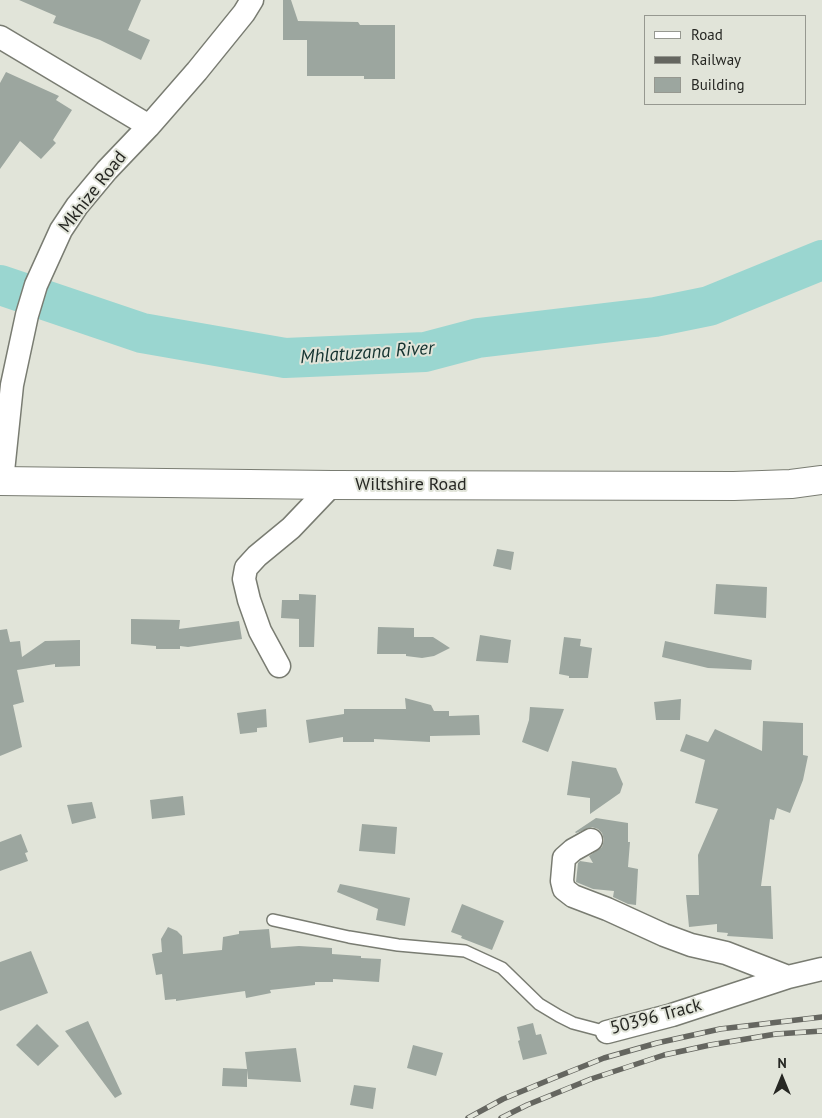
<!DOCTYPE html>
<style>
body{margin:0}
#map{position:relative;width:822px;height:1118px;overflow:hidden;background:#e1e4d9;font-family:"PT Sans",sans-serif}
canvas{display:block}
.legend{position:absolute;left:644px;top:15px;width:162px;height:90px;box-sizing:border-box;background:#e1e4d9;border:1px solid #969890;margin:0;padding:6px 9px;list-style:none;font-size:15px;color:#262723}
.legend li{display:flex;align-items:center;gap:10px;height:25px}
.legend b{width:25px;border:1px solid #969890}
.north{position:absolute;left:757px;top:1053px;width:50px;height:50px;-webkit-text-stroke:4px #e1e4d9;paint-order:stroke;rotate:0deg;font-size:14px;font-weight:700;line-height:20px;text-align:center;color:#262723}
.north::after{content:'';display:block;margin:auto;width:18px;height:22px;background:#262723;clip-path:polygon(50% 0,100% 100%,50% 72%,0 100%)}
</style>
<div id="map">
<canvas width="822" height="1118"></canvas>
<ul class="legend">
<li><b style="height:6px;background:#fff"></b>Road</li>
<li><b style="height:6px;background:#656660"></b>Railway</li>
<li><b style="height:14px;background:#9ca69f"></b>Building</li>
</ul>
<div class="north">N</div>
</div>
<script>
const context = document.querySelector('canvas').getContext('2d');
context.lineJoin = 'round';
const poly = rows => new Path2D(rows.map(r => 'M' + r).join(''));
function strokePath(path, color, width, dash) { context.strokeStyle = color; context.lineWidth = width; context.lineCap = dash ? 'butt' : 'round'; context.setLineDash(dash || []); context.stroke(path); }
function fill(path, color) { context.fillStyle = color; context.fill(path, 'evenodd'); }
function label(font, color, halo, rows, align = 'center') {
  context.font = font + ' "PT Sans",sans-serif'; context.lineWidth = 4; context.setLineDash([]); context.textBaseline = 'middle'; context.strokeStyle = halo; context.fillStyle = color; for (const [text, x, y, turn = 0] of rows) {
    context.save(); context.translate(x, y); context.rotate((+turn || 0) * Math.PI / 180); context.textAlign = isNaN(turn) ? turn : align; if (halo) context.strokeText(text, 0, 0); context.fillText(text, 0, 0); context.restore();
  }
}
strokePath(poly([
 [0,285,142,333,285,358,425,352,478,338,655,317,709,306,822,260]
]), '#9ad6d0', 40);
fill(poly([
 [19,0,141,0,128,30,150,40,141,60,100,40,53,23,56,16],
 [283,0,291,0,298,21,358,22,360,25,395,25,395,79,364,79,364,76,307,76,307,40,283,40],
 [6,72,59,96,56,100,72,110,53,140,56,143,41,159,20,141,0,169,0,83],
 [497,549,514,552,511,570,493,566],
 [716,584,767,587,766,618,714,614],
 [299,594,316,595,314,647,299,647,299,619,281,618,282,600,299,600],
 [131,619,180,620,179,629,239,621,242,639,188,647,180,646,180,649,156,649,156,646,131,644],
 [378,627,414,628,414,637,433,637,450,648,434,656,422,658,406,656,406,654,377,654],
 [7,629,10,642,20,641,22,657,45,641,80,640,80,666,55,667,55,664,17,670,24,702,13,705,22,747,0,756,0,630],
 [480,635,511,640,508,663,476,661],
 [564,637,581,639,580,646,592,648,588,678,569,678,569,676,559,674],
 [665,641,752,660,751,670,708,668,662,657],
 [405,698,431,705,434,711,449,711,449,716,479,715,480,735,430,736,430,742,374,739,374,742,343,742,343,737,309,743,306,720,344,714,344,709,406,709],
 [681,699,680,720,656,720,654,702],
 [530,707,564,709,548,752,522,742,529,720],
 [266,709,267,727,257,728,257,732,240,734,237,713],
 [763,721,803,723,803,755,808,756,803,780,790,813,777,808,774,820,770,819,761,886,771,886,773,939,727,936,728,933,717,932,717,924,689,927,686,895,699,895,698,855,718,809,695,803,705,760,680,751,686,734,708,742,715,729,762,751],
 [572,761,616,768,623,784,620,793,590,814,590,798,567,795],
 [183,796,185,815,152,819,150,800],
 [92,802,96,818,72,824,67,805],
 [596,818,628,823,628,842,630,842,628,867,638,869,636,905,628,904,613,897,614,891,593,889,576,882,578,863,580,861,593,863,589,856,602,847,604,840,602,833,598,829,592,827,576,833,575,832],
 [362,824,397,827,395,854,359,851],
 [21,834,28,852,25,853,28,861,0,871,0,842],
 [340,884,410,898,405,926,376,920,378,909,337,892],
 [462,904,504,921,492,950,461,938,462,936,451,932],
 [168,927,177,931,182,936,183,954,222,950,223,937,239,934,239,931,269,929,271,948,299,946,332,948,332,954,361,956,361,958,381,959,379,982,333,979,333,982,315,982,315,985,270,990,271,993,246,998,245,991,176,1001,176,999,165,1000,162,974,156,975,152,954,162,952,161,939],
 [31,951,48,993,0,1011,0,962],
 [88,1021,122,1094,115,1098,65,1031],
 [533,1023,536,1035,541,1034,547,1054,523,1060,518,1041,520,1040,517,1027],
 [37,1024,59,1046,38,1066,16,1045],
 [413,1045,443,1053,436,1076,407,1068],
 [296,1048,301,1082,248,1079,247,1070,247,1087,222,1086,223,1068,247,1069,245,1052],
 [354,1085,376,1088,373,1109,350,1105]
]), '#9ca69f');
const lane = poly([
 [273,920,349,937,398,945,465,951,502,968,539,1004,559,1016,573,1023,607,1032]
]);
const street = poly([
 [0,37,149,126],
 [2,481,12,385,27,315,36,285,61,230,77,206,107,170,149,126,197,71,244,13,252,0],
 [279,666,260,631,249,600,244,579,246,568,257,556,291,528,332,485],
 [591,840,573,850,564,858,562,881,564,889,573,896,607,909,664,935,691,945,726,953,788,977],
 [607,1032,672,1015,788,977,822,969]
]);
const secondary = poly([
 [0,481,332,485,734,486,791,484,822,480]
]);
strokePath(lane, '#797c72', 14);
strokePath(street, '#797c72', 25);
strokePath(secondary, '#797c72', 30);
strokePath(lane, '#fff', 11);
strokePath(street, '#fff', 22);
strokePath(secondary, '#fff', 28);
const rail = poly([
 [468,1118,503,1099,554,1078,604,1058,657,1043,720,1029,822,1017],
 [501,1118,527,1105,591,1079,664,1055,710,1045,776,1034,822,1031]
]);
strokePath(rail, '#656660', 5.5);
strokePath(rail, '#e1e4d9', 4, [11]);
label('18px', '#262723', '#e1e4d9', [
 ["Mkhize Road",93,192,-52],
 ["Wiltshire Road",411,485],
 ["50396 Track",656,1017,-15]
]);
label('italic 19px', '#143330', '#e1e4d9', [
 ["Mhlatuzana River",367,353,-4]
]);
</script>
